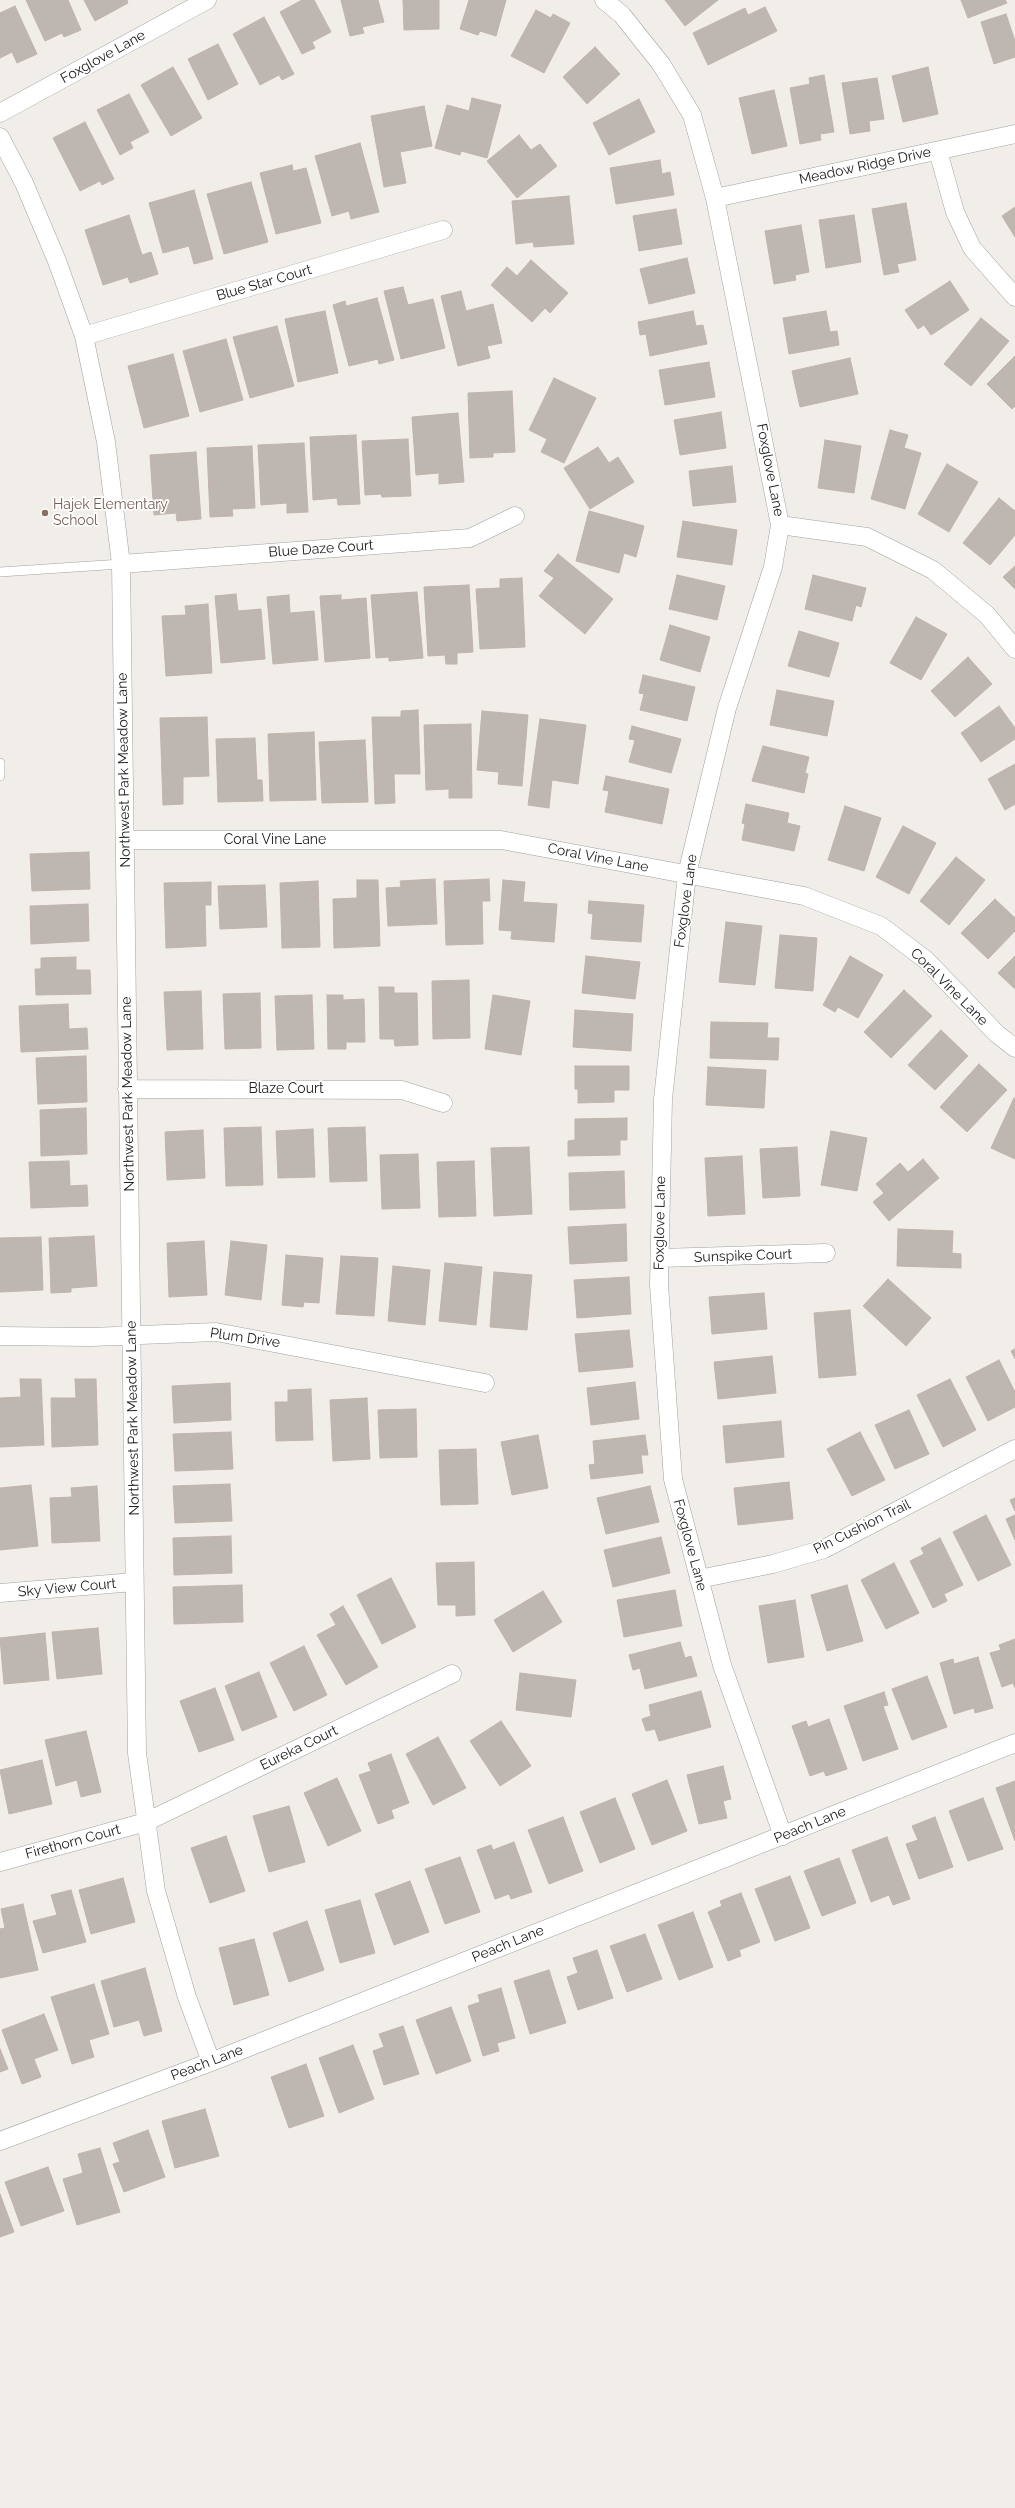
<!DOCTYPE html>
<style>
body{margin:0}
canvas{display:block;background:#f1ede8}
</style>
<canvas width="1015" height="2508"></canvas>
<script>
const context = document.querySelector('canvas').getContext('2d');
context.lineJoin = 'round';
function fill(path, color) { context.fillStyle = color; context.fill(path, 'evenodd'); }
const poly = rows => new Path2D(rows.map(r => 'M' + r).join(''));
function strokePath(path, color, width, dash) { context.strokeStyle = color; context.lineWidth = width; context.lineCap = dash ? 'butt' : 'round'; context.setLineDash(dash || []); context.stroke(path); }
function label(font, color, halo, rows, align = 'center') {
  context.font = font + ' Raleway,sans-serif'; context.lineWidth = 3.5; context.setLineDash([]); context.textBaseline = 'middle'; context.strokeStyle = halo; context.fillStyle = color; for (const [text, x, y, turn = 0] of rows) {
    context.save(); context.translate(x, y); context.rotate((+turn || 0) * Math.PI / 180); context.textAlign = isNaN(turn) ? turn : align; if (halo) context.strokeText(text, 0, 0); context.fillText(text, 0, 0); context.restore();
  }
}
const building = poly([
 [26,0,68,0,81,30,64,37,62,33,45,41,26,0],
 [84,0,127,0,128,3,95,21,84,0],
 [302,0,314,0,331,32,312,42,315,48,302,54,280,12,302,0],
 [341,0,378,0,384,22,362,27,364,33,350,36,341,0],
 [403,0,439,0,439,29,404,30,403,0],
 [469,0,506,0,496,36,480,31,478,35,460,29,469,0],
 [665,0,718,0,685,26,665,0],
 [961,0,1005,0,1007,3,968,18,961,0],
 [15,6,37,54,17,63,12,52,0,58,0,13,15,6],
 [765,7,777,31,708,65,693,33,745,8,748,15,765,7],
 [536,10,551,18,553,14,570,23,544,73,511,56,536,10],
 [1006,14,1015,41,1015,57,994,64,981,22,1006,14],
 [264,17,294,74,282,80,279,75,260,85,233,34,264,17],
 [218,44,238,84,208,100,188,59,218,44],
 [595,47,620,74,587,104,563,77,595,47],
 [173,67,202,118,171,136,141,85,173,67],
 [928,67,938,114,903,122,892,76,928,67],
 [824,75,834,132,820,134,821,140,800,144,790,88,810,84,809,78,824,75],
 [877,78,884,119,869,121,870,131,850,134,842,83,877,78],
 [774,90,787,146,752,154,739,98,774,90],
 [129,94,149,132,130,142,133,148,120,155,97,110,129,94],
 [472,98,501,105,487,158,461,151,460,155,435,148,447,105,469,111,472,98],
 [639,99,655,132,609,155,593,123,639,99],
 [424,106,432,146,400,152,406,183,384,187,371,116,424,106],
 [85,122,114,179,102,185,100,181,80,191,53,138,85,122],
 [519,135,531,150,540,144,557,166,517,198,487,161,519,135],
 [360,143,379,212,351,219,349,211,332,216,315,156,360,143],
 [660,160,662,174,670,172,674,195,616,204,610,168,660,160],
 [292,165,293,171,306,168,321,223,276,234,260,173,292,165],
 [251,182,268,242,224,254,207,194,251,182],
 [194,190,213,259,194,264,189,246,163,253,149,203,194,190],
 [569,196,574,244,534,247,533,242,516,244,512,201,569,196],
 [906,203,916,260,897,264,899,272,884,275,872,209,906,203],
 [1015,207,1015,237,1002,216,1015,207],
 [676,209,682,244,639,251,633,216,676,209],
 [129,215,142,255,151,252,158,274,130,283,128,277,103,285,85,230,129,215],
 [854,215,861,262,826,268,819,220,854,215],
 [801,225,809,272,795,275,796,280,774,284,765,231,801,225],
 [687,258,695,293,649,304,640,269,687,258],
 [531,260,568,293,550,313,545,308,532,322,491,285,507,267,517,276,531,260],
 [950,281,969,310,931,335,924,325,918,329,905,310,950,281],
 [403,287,408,305,433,299,445,348,401,359,384,291,403,287],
 [461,291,466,311,493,304,502,343,487,346,490,358,458,366,441,296,461,291],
 [377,298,394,360,379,364,378,359,349,366,333,305,345,301,346,306,377,298],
 [325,311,338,373,298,382,285,319,325,311],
 [693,311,696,326,703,325,707,344,650,356,646,334,640,335,638,322,693,311],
 [826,311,830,332,837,331,839,345,789,354,783,318,826,311],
 [981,318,1009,341,971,386,944,364,981,318],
 [277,326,294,386,250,398,233,337,277,326],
 [226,339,243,400,200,412,183,351,226,339],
 [173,354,189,416,144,428,128,366,173,354],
 [1015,356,1015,406,1012,409,987,384,1015,356],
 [850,358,858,394,800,407,792,371,850,358],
 [709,362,715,397,665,405,659,370,709,362],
 [554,378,596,398,564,463,541,452,547,439,529,430,554,378],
 [512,391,515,452,493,453,493,457,470,458,468,393,512,391],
 [721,412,726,448,680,455,674,420,721,412],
 [458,413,464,482,439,484,439,473,416,475,412,417,458,413],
 [890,430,908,435,904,448,921,453,905,509,871,499,890,430],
 [356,435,360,504,338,505,337,498,313,500,310,437,356,435],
 [408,439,411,496,382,497,381,494,365,495,362,441,408,439],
 [825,440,861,446,854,493,818,488,825,440],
 [304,443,308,512,287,513,287,503,261,505,258,445,304,443],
 [252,446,255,508,232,509,233,516,210,517,207,448,252,446],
 [598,447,609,463,618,457,634,482,590,509,564,468,598,447],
 [196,452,201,519,177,521,176,513,154,515,150,455,196,452],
 [947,464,978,482,949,532,918,514,947,464],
 [732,466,736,502,693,506,689,471,732,466],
 [999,498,1015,511,1015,535,990,565,963,543,999,498],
 [589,511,644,526,636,557,624,553,619,573,576,561,589,511],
 [683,521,737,530,732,565,677,557,683,521],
 [558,554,613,599,585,634,539,596,554,578,544,571,558,554],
 [1015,566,1015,589,1003,577,1015,566],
 [677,575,725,586,717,620,669,609,677,575],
 [813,575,866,588,861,607,856,605,852,621,805,609,813,575],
 [522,578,525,647,480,649,476,589,500,588,500,579,522,578],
 [469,585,473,652,457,653,457,664,446,664,445,655,428,656,424,587,469,585],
 [417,592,423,658,389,661,389,657,376,658,371,595,417,592],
 [236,594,238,611,261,609,265,659,221,663,215,596,236,594],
 [289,595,290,613,314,611,318,660,273,664,267,597,289,595],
 [341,595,341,600,366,598,370,658,325,662,320,596,341,595],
 [208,604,212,673,166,676,162,616,186,615,185,606,208,604],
 [916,617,947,634,921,680,890,663,916,617],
 [670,625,710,637,700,672,660,660,670,625],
 [799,631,839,643,829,677,788,666,799,631],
 [968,657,992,684,955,717,931,691,968,657],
 [643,675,695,687,687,721,640,710,644,694,639,693,643,675],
 [777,690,834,701,827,736,770,725,777,690],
 [999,706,1015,728,1015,739,981,762,961,733,999,706],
 [418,710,420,774,394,774,395,803,375,804,372,717,401,717,401,711,418,710],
 [482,711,528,715,522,786,498,784,499,772,477,770,482,711],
 [207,717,209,776,183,777,183,804,163,805,160,718,207,717],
 [540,719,586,725,578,784,552,780,549,808,528,805,540,719],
 [471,724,472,798,449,798,449,789,426,790,424,725,471,724],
 [632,726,681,739,671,773,629,762,635,740,629,739,632,726],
 [314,732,316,800,270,801,268,734,314,732],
 [255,738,257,780,262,780,263,801,218,802,216,739,255,738],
 [365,740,368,802,322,803,319,742,365,740],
 [763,746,809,757,805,773,808,774,804,793,752,781,763,746],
 [1015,764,1015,804,1005,810,988,779,1015,764],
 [606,776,669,789,662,824,605,812,609,791,603,790,606,776],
 [746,804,789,813,787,823,800,826,794,851,742,840,745,824,742,823,746,804],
 [845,806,881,818,864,871,828,860,845,806],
 [903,826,936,843,909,894,876,877,903,826],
 [89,852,90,889,32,891,30,854,89,852],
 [956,857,985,880,949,925,920,901,956,857],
 [435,879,437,924,388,926,386,888,401,887,400,881,435,879],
 [489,879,490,901,482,901,483,944,446,945,444,881,489,879],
 [357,880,378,880,380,946,334,948,333,899,357,898,357,880],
 [503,880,525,882,523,902,557,904,554,942,511,939,512,931,499,930,503,880],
 [318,881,320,947,282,948,280,883,318,881],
 [211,882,211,905,205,905,206,946,166,948,164,883,211,882],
 [265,885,267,927,220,929,218,886,265,885],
 [995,899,1015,918,1015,931,988,959,961,933,995,899],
 [589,901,644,905,641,942,591,939,593,914,588,913,589,901],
 [88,904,89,941,31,944,30,906,88,904],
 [726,922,762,926,755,985,719,982,726,922],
 [780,935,817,938,813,991,775,988,780,935],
 [586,956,640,962,635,999,582,993,586,956],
 [850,956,883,975,858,1018,838,1007,835,1012,823,1005,850,956],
 [1015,956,1015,989,998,973,1015,956],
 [76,957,76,970,90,970,91,994,36,995,35,969,41,969,41,958,76,957],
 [469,980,470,1038,433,1039,432,981,469,980],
 [379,987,394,987,394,993,417,993,418,1045,395,1046,394,1039,380,1039,379,987],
 [904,990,932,1016,891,1058,864,1032,904,990],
 [201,991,203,1049,167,1050,164,992,201,991],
 [260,993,261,1048,225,1049,223,994,260,993],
 [312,995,314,1049,277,1050,275,996,312,995],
 [327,995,343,995,343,1000,364,999,365,1042,346,1042,346,1049,328,1049,327,995],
 [493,995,530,1001,521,1055,485,1049,493,995],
 [68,1004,69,1029,87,1028,88,1049,21,1052,19,1006,68,1004],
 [575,1010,633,1014,631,1051,573,1047,575,1010],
 [711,1022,768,1023,767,1038,779,1038,778,1060,710,1058,711,1022],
 [941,1030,968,1056,935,1090,908,1065,941,1030],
 [86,1056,87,1102,38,1104,36,1058,86,1056],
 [979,1064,1007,1090,967,1132,940,1107,979,1064],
 [575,1066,629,1066,629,1090,614,1090,614,1102,578,1103,578,1089,575,1089,575,1066],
 [708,1067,766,1070,764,1108,706,1105,708,1067],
 [1014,1098,1015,1099,1015,1159,991,1148,1014,1098],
 [86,1108,87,1154,41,1156,40,1110,86,1108],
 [627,1118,627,1140,620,1140,620,1155,568,1156,568,1141,575,1140,575,1119,627,1118],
 [261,1127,263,1185,226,1186,224,1128,261,1127],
 [365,1127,367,1181,330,1182,328,1128,365,1127],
 [313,1129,315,1177,278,1178,276,1131,313,1129],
 [203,1130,205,1178,167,1180,165,1132,203,1130],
 [831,1131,867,1138,857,1191,821,1185,831,1131],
 [529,1147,532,1214,494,1216,491,1148,529,1147],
 [797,1147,800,1196,763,1198,760,1149,797,1147],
 [418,1154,420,1208,382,1209,380,1155,418,1154],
 [742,1156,745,1214,708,1216,705,1158,742,1156],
 [923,1159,939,1178,889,1221,873,1202,884,1193,876,1184,900,1163,908,1172,923,1159],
 [69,1161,70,1186,87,1185,88,1206,31,1208,29,1162,69,1161],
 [474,1161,476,1216,439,1217,437,1162,474,1161],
 [624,1171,625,1208,570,1210,569,1173,624,1171],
 [626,1224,627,1261,570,1264,568,1227,626,1224],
 [898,1229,953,1231,952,1253,961,1254,961,1268,897,1266,898,1229],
 [94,1236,97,1286,71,1288,71,1292,51,1293,49,1238,94,1236],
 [41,1237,43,1290,0,1292,0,1238,41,1237],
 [204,1241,207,1295,169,1297,167,1243,204,1241],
 [231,1241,267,1245,261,1300,225,1295,231,1241],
 [286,1255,323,1258,319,1303,304,1302,303,1307,282,1305,286,1255],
 [341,1256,378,1258,374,1316,336,1314,341,1256],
 [445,1263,482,1267,476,1325,439,1321,445,1263],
 [393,1266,430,1270,425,1325,388,1321,393,1266],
 [494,1272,532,1275,527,1330,490,1327,494,1272],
 [629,1277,631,1314,577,1318,574,1280,629,1277],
 [888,1279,931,1318,906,1346,863,1306,888,1279],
 [764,1293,767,1329,712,1334,709,1297,764,1293],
 [850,1310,856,1375,819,1378,814,1313,850,1310],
 [629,1330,633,1367,579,1372,575,1334,629,1330],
 [1015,1349,1015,1359,1011,1351,1015,1349],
 [772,1356,776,1393,718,1399,714,1362,772,1356],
 [999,1360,1015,1392,1015,1407,988,1421,966,1377,999,1360],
 [20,1379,41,1379,44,1445,0,1447,0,1398,21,1397,20,1379],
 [75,1379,96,1379,98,1445,52,1447,51,1398,76,1398,75,1379],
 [950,1379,976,1430,943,1447,917,1395,950,1379],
 [635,1382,639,1419,591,1425,587,1388,635,1382],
 [230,1383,231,1420,174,1423,172,1386,230,1383],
 [311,1389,313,1440,276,1441,275,1402,288,1402,288,1390,311,1389],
 [367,1398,370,1459,333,1461,330,1400,367,1398],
 [416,1409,417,1457,380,1458,378,1410,416,1409],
 [909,1410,929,1454,895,1469,875,1425,909,1410],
 [781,1421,784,1457,726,1463,723,1426,781,1421],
 [231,1432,233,1469,175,1471,173,1434,231,1432],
 [860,1432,885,1480,852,1496,827,1449,860,1432],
 [538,1435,548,1488,512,1495,501,1442,538,1435],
 [645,1435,648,1455,641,1455,643,1473,591,1479,589,1465,595,1464,593,1441,645,1435],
 [476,1449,478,1504,441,1505,439,1450,476,1449],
 [789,1482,793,1519,738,1525,734,1488,789,1482],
 [230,1484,232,1521,175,1523,173,1486,230,1484],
 [31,1485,38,1546,0,1550,0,1488,31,1485],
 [97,1486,100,1541,52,1543,50,1498,72,1497,71,1488,97,1486],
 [650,1486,659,1522,606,1534,597,1498,650,1486],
 [1015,1498,1015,1511,1010,1500,1015,1498],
 [986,1515,1011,1565,978,1581,953,1532,986,1515],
 [1015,1515,1015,1540,1006,1519,1015,1515],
 [231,1536,232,1573,174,1575,173,1538,231,1536],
 [661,1537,670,1573,613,1587,604,1550,661,1537],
 [940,1538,963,1585,944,1594,947,1601,933,1608,910,1561,924,1554,921,1548,940,1538],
 [474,1562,475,1615,456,1616,456,1605,438,1605,436,1563,474,1562],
 [894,1563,919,1613,886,1629,861,1580,894,1563],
 [391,1578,416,1627,382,1644,357,1595,391,1578],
 [242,1585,243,1622,174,1624,173,1587,242,1585],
 [847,1585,863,1641,827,1651,811,1595,847,1585],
 [675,1590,682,1626,624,1637,617,1600,675,1590],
 [543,1591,562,1622,513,1652,494,1620,543,1591],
 [795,1600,804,1657,768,1663,759,1606,795,1600],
 [343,1606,378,1667,346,1685,317,1635,336,1625,330,1614,343,1606],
 [98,1628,102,1674,57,1679,52,1632,98,1628],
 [45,1633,49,1680,4,1684,0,1638,45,1633],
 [1015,1639,1015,1688,1013,1683,1002,1687,990,1653,1001,1650,999,1645,1015,1639],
 [680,1642,685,1658,691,1656,697,1676,645,1689,640,1668,633,1670,629,1655,680,1642],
 [304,1646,327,1695,294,1711,270,1663,304,1646],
 [978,1657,993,1708,975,1713,974,1708,954,1714,940,1663,953,1659,954,1664,978,1657],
 [259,1672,277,1717,242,1731,225,1686,259,1672],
 [520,1673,576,1680,571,1717,516,1710,520,1673],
 [927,1676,947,1727,912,1740,892,1689,927,1676],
 [215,1688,234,1740,199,1752,180,1701,215,1688],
 [701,1691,711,1727,659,1741,655,1729,646,1731,642,1719,651,1716,649,1705,701,1691],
 [884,1692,888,1705,883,1706,898,1749,863,1761,844,1706,884,1692],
 [829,1719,847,1769,826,1776,824,1771,810,1776,792,1726,806,1721,808,1727,829,1719],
 [501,1721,531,1766,500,1786,470,1741,501,1721],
 [86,1731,101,1792,81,1797,77,1780,56,1786,45,1740,86,1731],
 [438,1737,466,1788,433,1805,406,1754,438,1737],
 [391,1754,409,1803,391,1810,394,1818,378,1824,359,1775,371,1771,368,1763,391,1754],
 [42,1760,52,1804,9,1814,0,1770,42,1760],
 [723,1766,731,1799,723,1801,727,1818,699,1824,687,1775,723,1766],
 [337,1778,361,1831,328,1846,304,1793,337,1778],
 [667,1780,687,1831,652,1845,632,1794,667,1780],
 [1015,1781,1015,1841,996,1788,1015,1781],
 [615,1798,635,1849,600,1863,580,1812,615,1798],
 [983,1798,1003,1849,968,1861,949,1811,983,1798],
 [289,1806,305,1862,269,1872,253,1816,289,1806],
 [563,1817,583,1871,549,1884,528,1830,563,1817],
 [935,1817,953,1867,919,1879,906,1844,918,1840,912,1826,935,1817],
 [226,1836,245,1891,210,1903,191,1848,226,1836],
 [887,1837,910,1899,893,1905,889,1895,871,1902,852,1850,887,1837],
 [514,1842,532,1892,511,1899,509,1894,495,1899,477,1850,491,1845,493,1850,514,1842],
 [460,1857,480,1912,445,1924,425,1869,460,1857],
 [839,1858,856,1903,822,1916,804,1871,839,1858],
 [790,1876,810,1928,775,1941,755,1889,790,1876],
 [123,1878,135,1922,91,1934,79,1890,123,1878],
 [410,1881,429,1932,394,1945,375,1894,410,1881],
 [71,1890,86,1942,43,1953,33,1921,57,1915,51,1895,71,1890],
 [741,1893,760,1942,739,1950,741,1956,728,1961,708,1912,722,1906,720,1901,741,1893],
 [360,1900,375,1953,340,1963,325,1910,360,1900],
 [23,1904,38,1970,0,1978,0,1929,5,1928,1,1909,23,1904],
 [693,1912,713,1967,679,1980,658,1925,693,1912],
 [307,1921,324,1970,289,1982,273,1933,307,1921],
 [645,1934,662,1979,627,1992,610,1946,645,1934],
 [254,1939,269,1995,234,2005,219,1948,254,1939],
 [597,1950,613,1998,578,2010,567,1977,578,1973,573,1958,597,1950],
 [145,1968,162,2031,144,2036,139,2020,114,2027,101,1981,145,1968],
 [549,1970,566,2023,530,2034,514,1981,549,1970],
 [94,1984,109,2034,89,2040,94,2057,72,2064,51,1997,94,1984],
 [501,1988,515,2038,497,2043,499,2051,483,2056,468,2006,480,2002,478,1995,501,1988],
 [451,2007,471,2061,436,2074,416,2020,451,2007],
 [44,2014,58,2050,34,2059,41,2077,22,2084,2,2030,44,2014],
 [403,2026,419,2074,384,2085,373,2051,384,2047,379,2034,403,2026],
 [353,2045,374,2099,339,2113,319,2058,353,2045],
 [0,2049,8,2069,0,2072,0,2049],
 [306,2064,324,2116,289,2128,271,2077,306,2064],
 [205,2109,219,2156,175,2168,162,2121,205,2109],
 [148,2130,165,2177,124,2192,113,2164,120,2162,113,2143,148,2130],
 [100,2148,120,2212,77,2225,63,2179,83,2173,78,2154,100,2148],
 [48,2167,64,2211,21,2226,5,2182,48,2167],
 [0,2194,14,2232,0,2237,0,2194]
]);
fill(building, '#beb6b1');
strokePath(building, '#c2b3ac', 1);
const lane = poly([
 [0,572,121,564],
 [0,763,0,776]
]);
const street = poly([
 [604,0,622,15,661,64,692,115,715,198,780,525,773,567,727,708,687,874,663,1099,659,1285,673,1479,722,1665,783,1836],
 [0,113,207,0],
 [0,137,24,183,57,261,84,336,106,442,121,564,137,1753,156,1891,187,1997,211,2062],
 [938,151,955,212,972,248,1015,297],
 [715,198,1015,134],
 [84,336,443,230],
 [780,525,867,537,933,570,987,615,1015,649],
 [121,564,470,538,515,516],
 [125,840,501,840,804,896,881,926,926,960,997,1034,1015,1048],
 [127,1089,402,1090,443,1103],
 [660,1258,826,1253],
 [0,1336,91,1337,216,1332,485,1383],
 [699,1579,773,1564,824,1549,1015,1449],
 [0,1593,134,1582],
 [0,1862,146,1822,452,1674],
 [0,2141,211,2062,1015,1743]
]);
strokePath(lane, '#a2a2a2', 10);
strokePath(street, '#a2a2a2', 19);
strokePath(lane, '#fff', 9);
strokePath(street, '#fff', 18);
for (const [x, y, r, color] of [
 [45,513,4,"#8d6e63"]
]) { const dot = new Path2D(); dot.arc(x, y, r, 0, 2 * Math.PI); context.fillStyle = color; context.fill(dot); strokePath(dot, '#fff', 1.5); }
label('14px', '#212121', '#fff', [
 ["Foxglove Lane",103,57,-29],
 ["Meadow Ridge Drive",865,166,-12],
 ["Blue Star Court",264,283,-16],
 ["Foxglove Lane",770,470,79],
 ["Blue Daze Court",321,549,-4],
 ["Northwest Park Meadow Lane",124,770,-91],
 ["Coral Vine Lane",275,840],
 ["Coral Vine Lane",598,858,11],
 ["Foxglove Lane",686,901,-82],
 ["Coral Vine Lane",949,987,45],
 ["Blaze Court",286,1089],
 ["Northwest Park Meadow Lane",128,1094,-91],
 ["Foxglove Lane",660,1223,-89],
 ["Sunspike Court",743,1256,-2],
 ["Plum Drive",245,1338,8],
 ["Northwest Park Meadow Lane",133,1418,-91],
 ["Pin Cushion Trail",862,1527,-26],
 ["Foxglove Lane",690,1545,75],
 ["Sky View Court",67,1588,-5],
 ["Eureka Court",299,1748,-26],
 ["Peach Lane",810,1825,-22],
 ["Firethorn Court",73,1842,-15],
 ["Peach Lane",508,1944,-22],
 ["Peach Lane",207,2063,-21]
]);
label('14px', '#785e54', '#fff', [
 ["Hajek Elementary",53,505],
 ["School",53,521]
], 'left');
</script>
